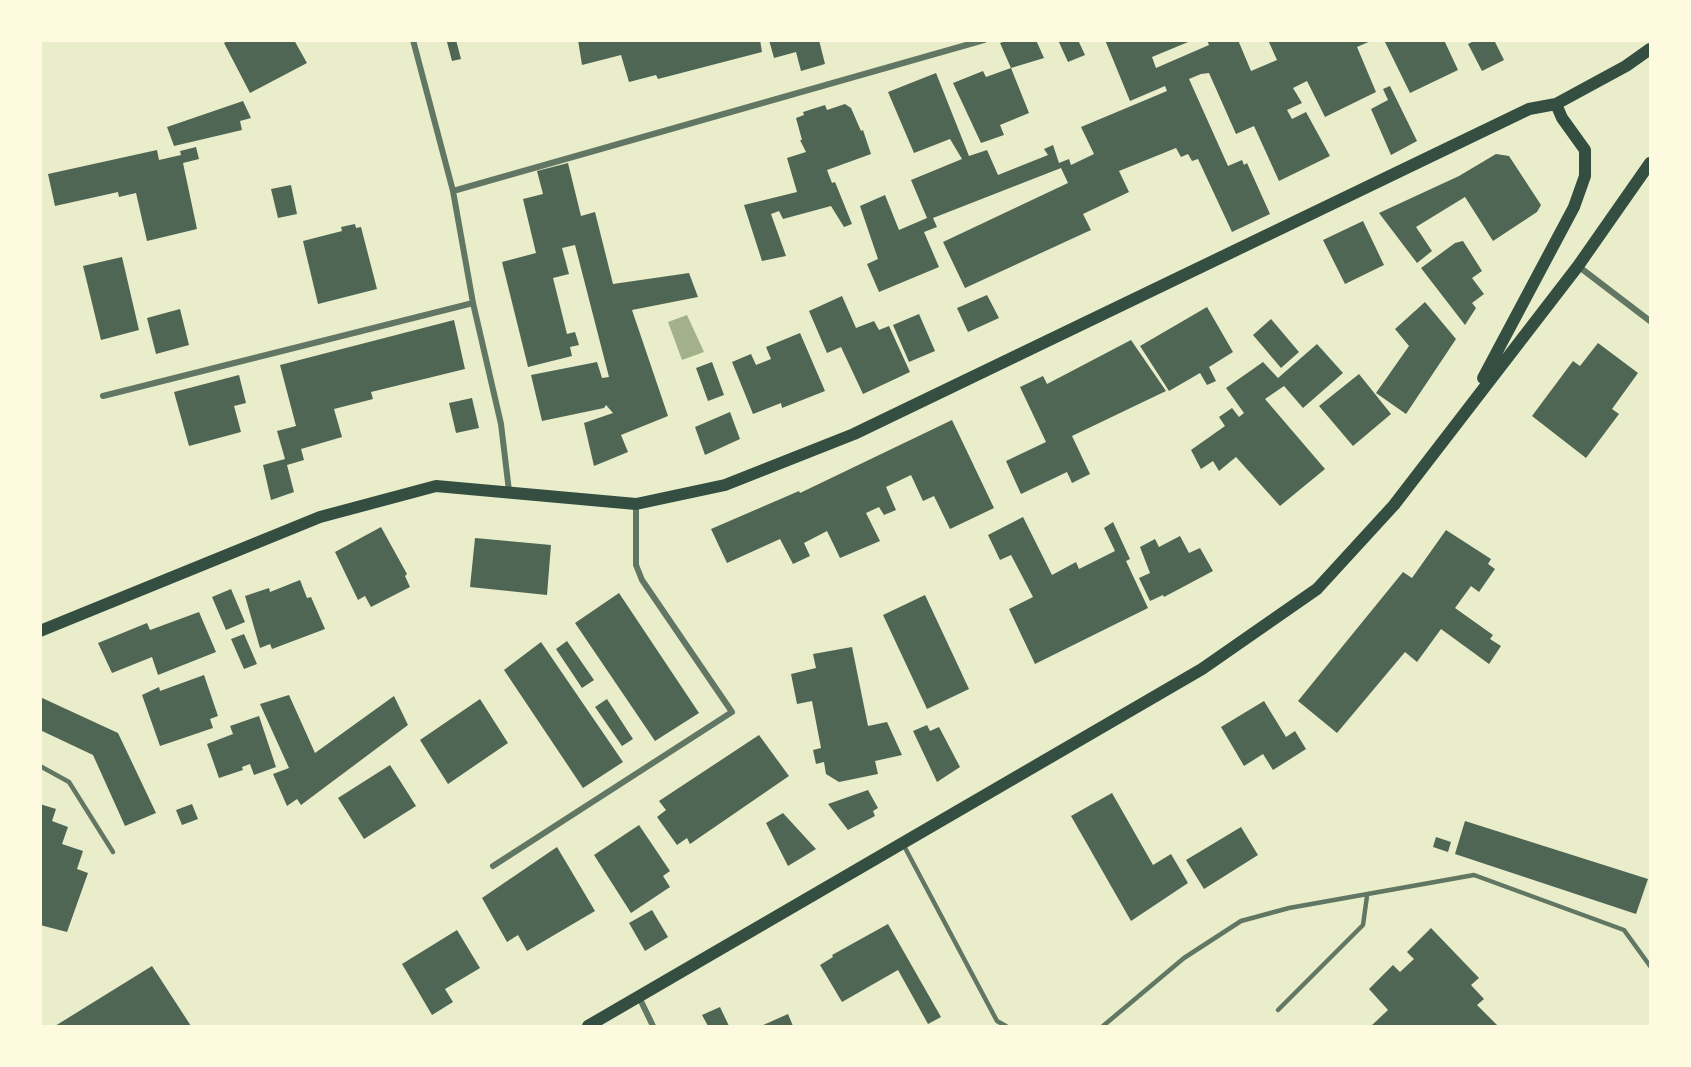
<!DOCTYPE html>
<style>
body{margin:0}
#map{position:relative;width:1691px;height:1067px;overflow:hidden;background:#e9edc9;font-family:"Archivo Narrow",sans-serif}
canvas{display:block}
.frame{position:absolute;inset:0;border:42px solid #fefae0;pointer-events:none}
</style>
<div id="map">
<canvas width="1691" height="1067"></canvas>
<div class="frame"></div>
</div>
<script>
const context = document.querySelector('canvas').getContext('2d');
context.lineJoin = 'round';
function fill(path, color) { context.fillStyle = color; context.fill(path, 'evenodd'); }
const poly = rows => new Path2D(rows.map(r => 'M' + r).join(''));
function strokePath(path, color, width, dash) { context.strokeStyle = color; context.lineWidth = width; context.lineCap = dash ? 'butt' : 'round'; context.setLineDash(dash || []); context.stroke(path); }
fill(poly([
 [687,315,704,352,682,360,668,322]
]), '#a3b18a');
fill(poly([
 [229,40,294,40,307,63,250,93,224,43],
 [456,40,461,59,452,61,447,42],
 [578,40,760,40,762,52,658,79,656,75,629,82,621,55,582,65],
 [769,40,819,40,825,64,801,71,796,52,774,58],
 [1008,40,1036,40,1044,58,1011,68,1029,113,1000,125,1004,135,981,143,953,83,983,71,986,77,1011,68,1000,43],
 [1058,40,1078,40,1085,55,1068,62],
 [1105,40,1193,40,1152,57,1156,68,1209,45,1207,40,1238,40,1251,71,1277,60,1268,40,1373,40,1357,47,1376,92,1325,117,1307,81,1293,88,1302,103,1287,110,1292,119,1306,112,1330,156,1279,181,1254,126,1236,134,1209,73,1201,74,1189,79,1228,166,1242,160,1244,165,1247,163,1270,214,1232,232,1198,159,1192,161,1188,154,1181,157,1176,148,1119,171,1129,192,1083,214,1091,230,965,288,943,242,1068,183,1061,168,933,218,937,227,924,232,939,267,879,292,867,264,878,259,860,206,885,195,899,230,927,218,911,180,962,159,950,139,914,153,888,92,936,73,969,156,987,150,998,175,1048,155,1044,149,1053,145,1059,163,1069,159,1071,165,1094,154,1081,127,1167,91,1165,86,1130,101],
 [1384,40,1444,40,1458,70,1410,93],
 [1476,40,1494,40,1504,60,1482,71,1468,44],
 [1390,86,1417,141,1391,155,1371,109,1388,100,1383,89],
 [243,101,251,118,240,121,242,130,174,146,167,127],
 [845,104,851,108,861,131,863,130,871,154,827,170,832,183,835,182,852,224,844,227,831,206,783,219,779,211,771,214,786,256,762,261,744,205,797,192,787,158,806,152,800,140,802,140,796,118,804,115,803,112,825,105,827,110],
 [196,147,199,159,183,163,197,229,147,241,136,193,119,197,118,192,55,206,48,174,157,150,159,160,181,155,180,151],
 [1496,154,1509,156,1541,205,1537,212,1493,241,1465,197,1416,227,1432,251,1417,263,1379,213,1459,176],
 [568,163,581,216,595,212,613,284,689,273,698,297,632,310,668,416,621,435,628,452,594,466,584,423,613,413,606,405,604,408,542,421,531,375,597,362,602,378,609,377,575,245,562,248,569,274,553,278,567,334,575,332,579,345,570,347,572,356,528,367,502,262,536,253,523,199,543,194,537,171],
 [291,185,297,214,278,218,271,189],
 [1363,221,1384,265,1345,284,1323,240],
 [355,224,356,228,361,227,377,289,318,304,303,241,342,231,341,227],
 [1463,241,1482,271,1472,278,1484,294,1472,303,1476,308,1465,325,1421,268,1455,243],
 [122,257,139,330,101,340,83,266],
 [987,295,999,318,968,332,957,308],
 [842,296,856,328,874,321,879,330,889,326,910,372,863,394,841,347,827,353,809,311],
 [1425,302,1456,339,1406,414,1376,393,1409,346,1395,329],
 [1207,307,1233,352,1209,367,1216,381,1207,385,1200,373,1169,391,1140,346],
 [180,309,189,345,156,354,147,318],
 [919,314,935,351,909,362,893,325],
 [1271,319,1299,352,1281,368,1253,335],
 [454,320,465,369,371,392,373,399,334,409,342,437,301,449,304,460,287,465,294,492,271,500,263,465,285,459,277,431,296,426,280,365],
 [800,333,825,391,782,408,781,403,753,414,732,362,751,354,756,365,771,359,766,347],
 [1131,340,1166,391,1072,436,1090,474,1072,483,1067,472,1021,494,1006,461,1046,442,1020,387,1043,376,1047,384],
 [1598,343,1638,373,1612,409,1619,414,1586,458,1532,416,1573,361,1580,366],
 [1317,344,1343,373,1303,408,1284,386,1265,399,1325,469,1280,506,1236,457,1219,471,1213,461,1201,469,1191,450,1225,426,1219,417,1232,408,1239,417,1244,413,1226,388,1263,362,1278,378],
 [712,362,724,395,708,401,696,368],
 [1359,374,1391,414,1353,446,1319,406],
 [239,375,246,403,234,406,241,432,189,446,174,392],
 [472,398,479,428,456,433,449,403],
 [730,412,740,439,705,455,695,427],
 [952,420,994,508,950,529,934,496,923,501,911,475,886,487,896,510,884,515,879,507,866,513,880,541,840,558,827,531,804,543,810,556,793,564,780,539,727,563,711,529,799,491,800,493],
 [1023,517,1052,575,1076,562,1079,569,1115,551,1104,528,1113,522,1130,559,1126,561,1148,608,1035,664,1009,609,1033,597,1011,555,1000,560,988,535],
 [381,527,407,574,405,576,410,587,371,607,365,596,358,600,335,552],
 [1446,530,1491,559,1488,564,1495,569,1479,592,1471,586,1455,608,1493,635,1490,639,1501,646,1489,664,1441,629,1417,662,1405,652,1337,733,1298,701,1403,572,1412,578],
 [1180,536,1189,553,1200,548,1213,571,1164,597,1163,595,1150,601,1139,578,1150,573,1140,547,1155,539,1159,547],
 [475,538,551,545,547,595,470,587],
 [300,580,307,598,311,597,325,629,272,649,270,644,260,648,245,596,269,588,270,592],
 [231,589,245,622,226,630,212,597],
 [619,593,699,713,655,741,575,623],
 [925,595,969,689,927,709,883,615],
 [199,612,216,652,158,675,152,657,112,673,98,643,147,623,150,630],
 [244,634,257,664,244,669,231,639],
 [567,641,594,680,582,688,556,649],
 [541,642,623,762,583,788,504,670],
 [852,647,868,726,887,722,902,755,875,761,878,774,839,782,826,774,824,762,816,764,813,750,821,748,812,701,797,704,791,674,816,668,813,654],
 [204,675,218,716,210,719,213,728,160,746,142,695,159,687,160,691],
 [289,695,315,753,394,696,408,725,301,805,297,799,287,806,273,774,289,768,260,704],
 [40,697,118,733,156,813,125,826,93,755,40,730],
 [480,699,508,743,448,784,420,740],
 [607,699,633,739,622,746,595,707],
 [1264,701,1286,737,1295,731,1306,749,1273,770,1263,754,1244,766,1221,727],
 [259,716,276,767,254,775,250,764,242,767,243,770,219,778,207,744,233,734,230,726],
 [927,725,930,731,939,727,960,767,937,782,913,731],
 [759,735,789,776,690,844,687,838,677,845,657,817,666,810,659,801],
 [390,765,416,806,364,839,338,798],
 [868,790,878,808,873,811,875,816,848,830,828,804],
 [1112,793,1153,865,1171,854,1188,883,1131,921,1071,816],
 [40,804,56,809,52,821,68,827,62,844,83,851,77,869,88,873,67,932,40,925],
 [192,804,198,819,182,825,176,810],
 [783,813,816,849,788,866,766,823],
 [1465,821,1648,879,1636,914,1455,854],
 [639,825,670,871,663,876,670,887,631,913,594,855],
 [1241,827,1258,855,1204,889,1186,860],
 [1436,837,1451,842,1448,852,1433,847],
 [557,847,595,911,527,951,518,935,507,942,482,898],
 [652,910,668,937,645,951,629,923],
 [888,924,941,1017,928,1024,898,970,842,1002,820,965,833,957,832,955],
 [1431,928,1479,978,1471,985,1484,999,1477,1005,1498,1026,1371,1026,1388,1010,1369,989,1393,965,1400,972,1414,959,1407,952],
 [457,930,480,968,445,989,453,1002,432,1015,402,964],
 [152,966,191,1026,55,1026],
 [720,1007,729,1026,708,1026,702,1015],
 [788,1014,793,1026,761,1026]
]), '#4f6655');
strokePath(poly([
 [40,766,69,782,113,852],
 [903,844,997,1021,1006,1026],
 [1278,1010,1363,925,1367,896],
 [1103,1026,1184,958,1241,921,1289,908,1474,875,1624,930,1650,966]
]), '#617663', 4.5);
strokePath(poly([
 [413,40,453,191,473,303,501,424,509,491],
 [453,191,984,40],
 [1578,266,1650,321],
 [103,396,473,303],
 [493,866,732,712,642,580,636,565,636,504],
 [639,997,653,1026]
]), '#617663', 6);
strokePath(poly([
 [1483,378,1574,207,1585,176,1585,150,1562,118,1556,104],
 [40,631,320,517,436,486,636,504,725,485,854,434,1529,109,1556,104,1626,66,1650,49],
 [588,1026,1202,669,1317,589,1394,505,1578,266,1650,163]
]), '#344e41', 12);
</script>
